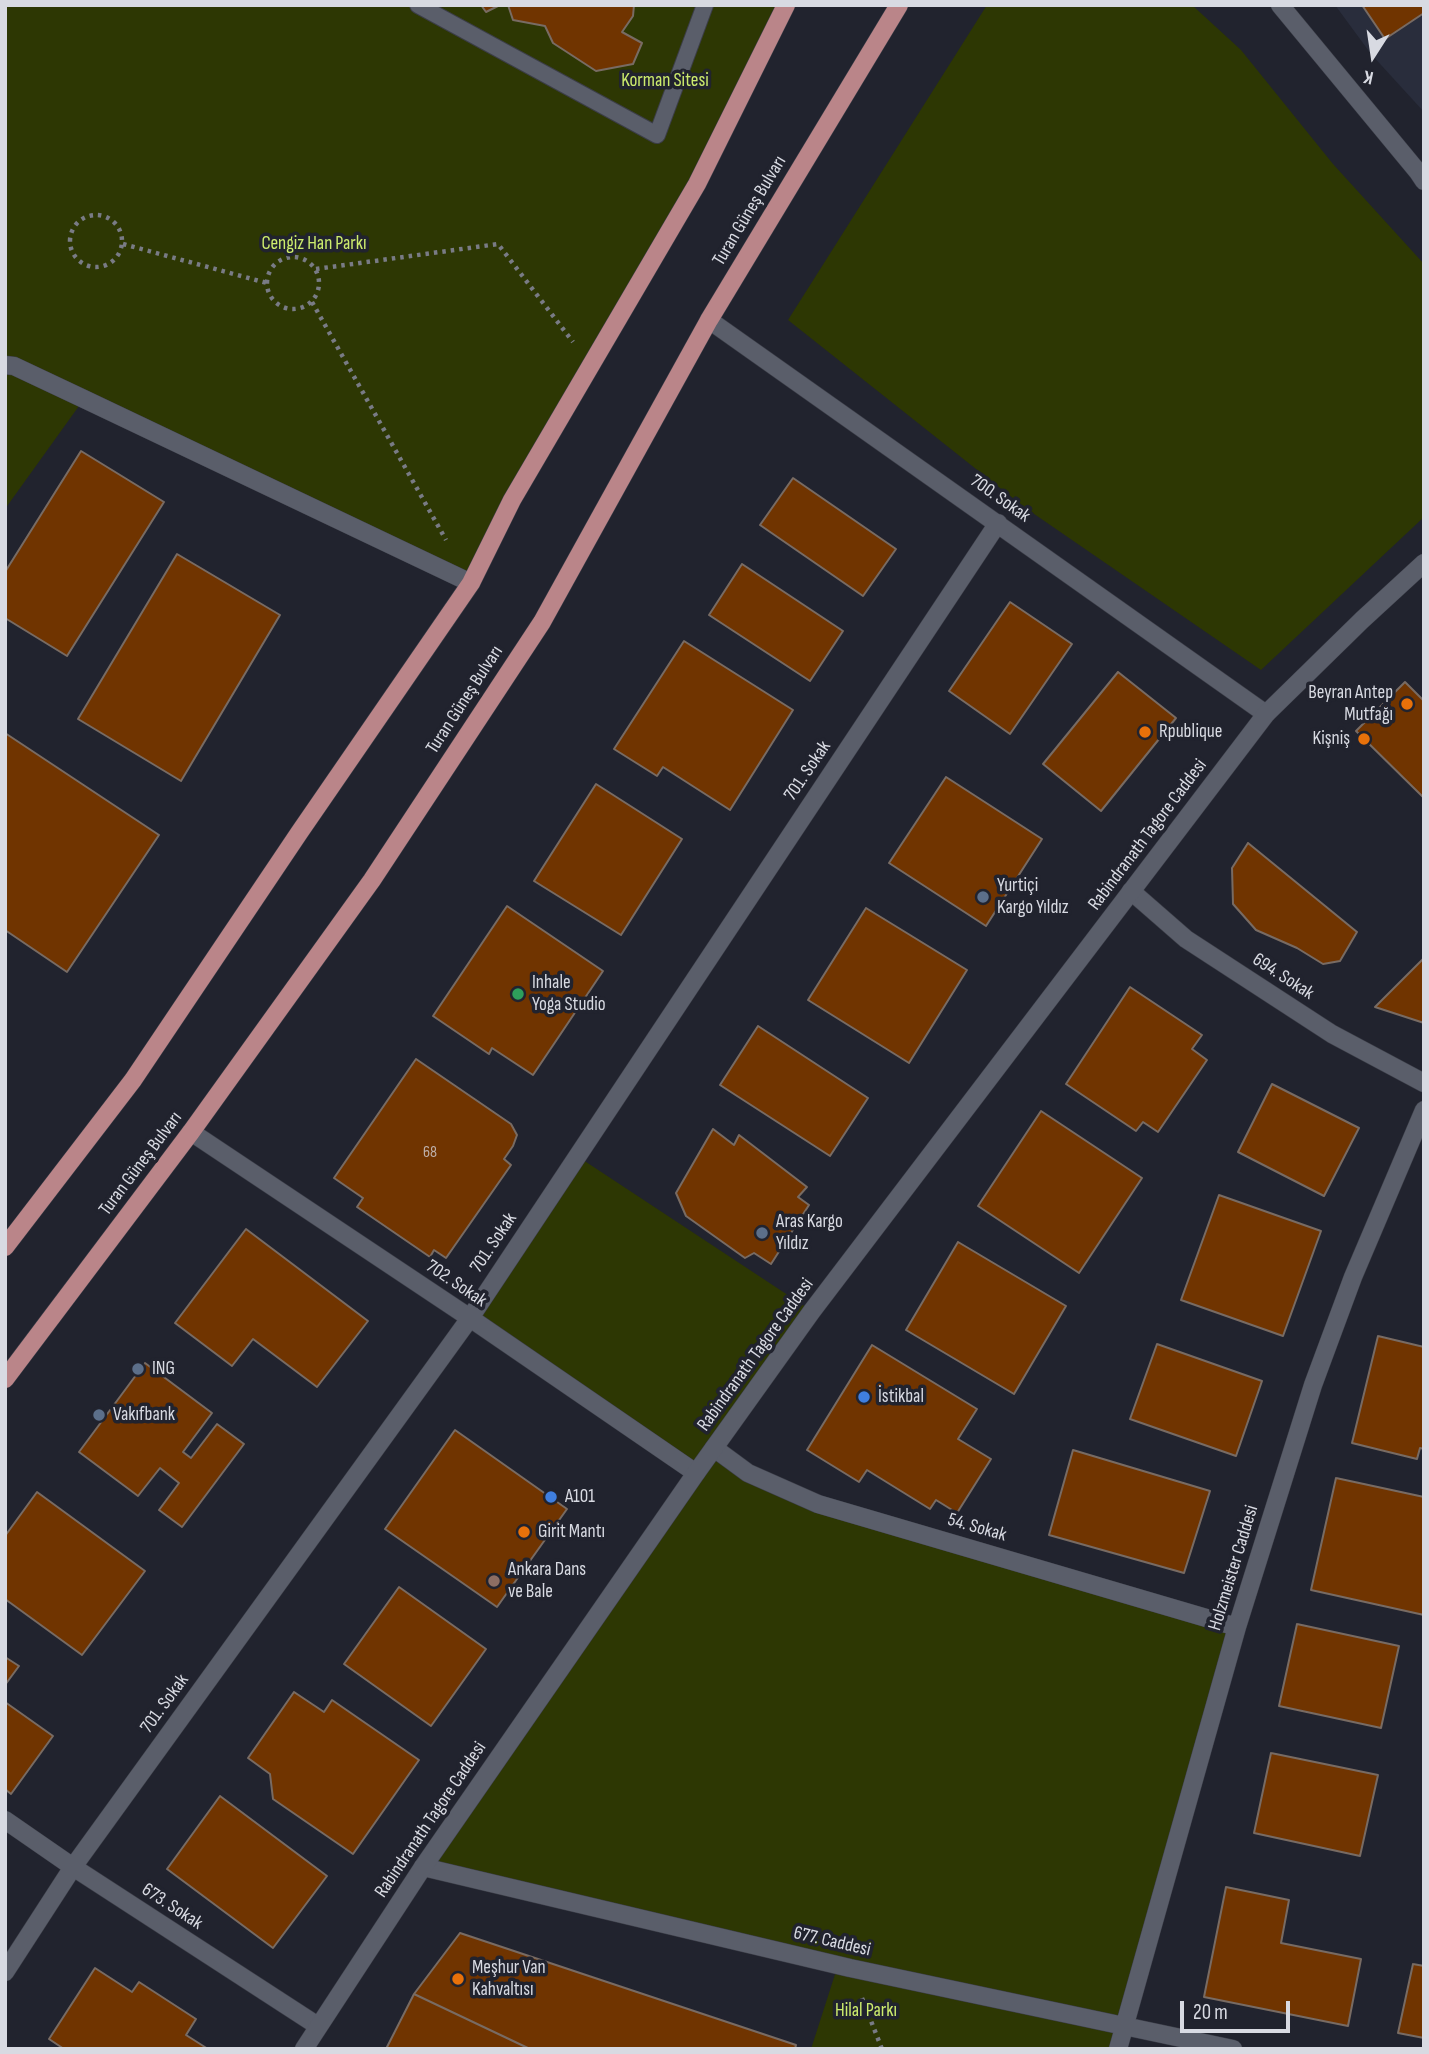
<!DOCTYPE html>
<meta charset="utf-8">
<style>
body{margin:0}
#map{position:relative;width:1429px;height:2054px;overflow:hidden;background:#21232e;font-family:"Sofia Sans Condensed",sans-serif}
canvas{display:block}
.frame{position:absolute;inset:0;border:7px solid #d8dae2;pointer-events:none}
.north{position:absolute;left:1338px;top:21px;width:70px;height:70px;-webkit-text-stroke:5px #21232e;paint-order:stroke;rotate:192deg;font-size:19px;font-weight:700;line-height:28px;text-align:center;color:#d8dae2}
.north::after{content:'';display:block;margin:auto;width:24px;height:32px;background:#d8dae2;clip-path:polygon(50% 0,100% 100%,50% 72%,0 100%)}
.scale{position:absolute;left:1180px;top:2001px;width:110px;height:32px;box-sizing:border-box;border:4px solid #d8dae2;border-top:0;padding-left:9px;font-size:21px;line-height:24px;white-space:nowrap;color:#d8dae2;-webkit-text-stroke:5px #21232e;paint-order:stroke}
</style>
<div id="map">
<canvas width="1429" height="2054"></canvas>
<div class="frame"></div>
<div class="north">K</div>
<div class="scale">20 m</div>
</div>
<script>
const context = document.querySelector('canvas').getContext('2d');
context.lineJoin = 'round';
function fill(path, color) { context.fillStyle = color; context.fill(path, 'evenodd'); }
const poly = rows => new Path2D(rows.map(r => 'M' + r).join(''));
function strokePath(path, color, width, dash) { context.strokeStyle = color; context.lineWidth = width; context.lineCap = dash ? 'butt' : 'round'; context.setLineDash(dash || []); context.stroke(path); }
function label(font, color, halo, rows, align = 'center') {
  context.font = font + ' "Sofia Sans Condensed",sans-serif'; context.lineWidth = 7; context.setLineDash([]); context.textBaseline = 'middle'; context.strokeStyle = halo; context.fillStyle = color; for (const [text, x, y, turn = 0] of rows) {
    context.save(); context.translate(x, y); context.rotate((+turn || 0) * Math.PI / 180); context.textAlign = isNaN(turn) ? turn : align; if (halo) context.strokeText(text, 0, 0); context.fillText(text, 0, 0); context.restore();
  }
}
fill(poly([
 [1335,5,1424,5,1424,112,1371,54]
]), '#292d3c');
fill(poly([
 [5,5,786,5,471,583,84,399,5,509],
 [987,5,1192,5,1241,50,1333,164,1424,264,1424,517,1261,670,1024,507,788,320],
 [577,1156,812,1311,714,1448,818,1504,1237,1627,1118,2049,811,2049,838,1965,423,1867,696,1474,470,1318]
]), '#2d3703');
const building = poly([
 [481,5,500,5,486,12,481,5],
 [508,5,634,5,633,16,622,32,642,43,633,64,596,71,553,43,545,26,513,20,508,5],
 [1362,5,1424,5,1424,13,1385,39,1362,5],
 [81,451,164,502,67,656,5,618,5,572,81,451],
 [793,478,896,549,863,596,760,525,793,478],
 [177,554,280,615,181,781,78,719,177,554],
 [742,564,843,631,810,681,709,615,742,564],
 [1010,602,1072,644,1010,734,949,691,1010,602],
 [684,641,793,710,730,810,663,767,657,776,614,749,684,641],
 [1118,672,1176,718,1101,811,1043,764,1118,672],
 [1405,682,1424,701,1424,798,1356,731,1405,682],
 [5,733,159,835,67,972,5,930,5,733],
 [946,777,1042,839,986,926,889,863,946,777],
 [596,784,682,839,621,935,534,881,596,784],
 [1248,843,1357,932,1340,961,1323,964,1297,948,1256,930,1233,904,1232,868,1248,843],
 [507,906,603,971,533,1075,492,1048,489,1054,433,1016,507,906],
 [866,908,967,970,909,1063,808,1000,866,908],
 [1424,958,1424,1023,1375,1007,1424,958],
 [1130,987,1202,1035,1192,1049,1207,1060,1158,1132,1143,1122,1136,1131,1066,1084,1130,987],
 [758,1026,868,1098,830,1156,720,1085,758,1026],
 [416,1059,511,1124,517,1135,513,1146,504,1159,511,1165,446,1258,434,1250,430,1257,357,1207,363,1198,334,1178,416,1059],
 [1272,1084,1359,1128,1324,1196,1238,1152,1272,1084],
 [1041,1111,1142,1178,1079,1273,978,1206,1041,1111],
 [713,1129,734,1145,739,1135,807,1187,798,1197,809,1205,771,1264,754,1253,745,1258,686,1216,676,1193,713,1129],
 [1219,1195,1321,1231,1283,1336,1181,1300,1219,1195],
 [246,1229,368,1321,317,1387,253,1339,232,1366,175,1323,246,1229],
 [958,1242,1066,1306,1014,1394,906,1330,958,1242],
 [1378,1336,1424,1347,1424,1449,1420,1448,1417,1459,1352,1443,1378,1336],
 [1157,1344,1262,1381,1236,1456,1130,1419,1157,1344],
 [872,1345,977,1409,958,1439,991,1459,957,1513,936,1500,930,1509,867,1470,859,1482,807,1450,872,1345],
 [145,1363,212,1413,183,1452,191,1458,217,1424,244,1444,182,1527,159,1510,179,1483,160,1468,138,1496,79,1452,145,1363],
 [455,1430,567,1509,497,1607,385,1529,455,1430],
 [1073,1450,1210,1491,1184,1573,1049,1535,1073,1450],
 [1336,1478,1424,1497,1424,1615,1311,1590,1336,1478],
 [37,1492,145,1571,82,1655,5,1599,5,1536,37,1492],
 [399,1587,486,1649,431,1726,344,1664,399,1587],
 [1297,1624,1399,1646,1381,1728,1279,1706,1297,1624],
 [5,1657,19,1666,5,1685,5,1657],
 [294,1692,324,1712,332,1700,419,1760,353,1854,273,1799,270,1774,248,1758,294,1692],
 [5,1702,53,1736,11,1794,5,1789,5,1702],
 [1271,1753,1378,1775,1360,1856,1254,1833,1271,1753],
 [220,1796,327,1876,273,1948,167,1869,220,1796],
 [1226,1887,1289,1900,1281,1943,1361,1959,1348,2026,1204,1997,1226,1887],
 [460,1933,796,2045,795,2049,530,2049,414,1994,460,1933],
 [1413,1964,1424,1966,1424,2038,1398,2033,1413,1964],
 [95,1968,132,1992,139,1982,196,2019,186,2035,208,2049,64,2049,49,2039,95,1968],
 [414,1994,530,2049,386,2049,414,1994]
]);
fill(building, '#703400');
strokePath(building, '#786b63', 2);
const service = poly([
 [418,5,657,135,705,5]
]);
const minor = poly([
 [709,320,1266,714],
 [5,365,14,366,84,399,471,583],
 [1131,891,1186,939,1332,1034,1424,1083],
 [191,1132,470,1318,696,1473],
 [714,1448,748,1473,818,1504,1237,1627],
 [5,1820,73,1867,318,2026],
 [423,1867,850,1968,1233,2049],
 [5,1972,73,1867,470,1318,998,523],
 [1118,2049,1237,1627,1313,1385,1353,1277,1424,1110]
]);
const secondary = poly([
 [1280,5,1418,172,1424,181],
 [304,2049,423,1867,696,1473,812,1311,1266,714,1362,620,1424,563]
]);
const primary = poly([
 [5,1247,133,1080,299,833,471,583,512,500,697,184,786,5],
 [5,1379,191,1132,372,880,542,622,709,320,899,5]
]);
strokePath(service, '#3b3d47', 18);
strokePath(minor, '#3b3d47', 19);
strokePath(secondary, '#3b3d47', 19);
strokePath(primary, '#3b3d47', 19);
strokePath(poly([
 '70 241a26 26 0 1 1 52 0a26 26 0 1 1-52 0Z',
 [123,244,267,283],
 '267 283a26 26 0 1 1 52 0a26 26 0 1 1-52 0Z',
 [316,269,498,244,573,342],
 [312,302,446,540],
 [862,1998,882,2049]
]), '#797b85', 4.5, [3.5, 5]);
strokePath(service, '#5a5e6a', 16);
strokePath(minor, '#5a5e6a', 18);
strokePath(secondary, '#5a5e6a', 18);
strokePath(primary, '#ba8589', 18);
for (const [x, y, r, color] of [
 [1407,704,7,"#e8710a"],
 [1145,732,7,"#e8710a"],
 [1364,739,7,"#e8710a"],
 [983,897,7,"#5c6f8a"],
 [518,994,7,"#2e9e5b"],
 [762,1233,7,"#5c6f8a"],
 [138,1369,7,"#5c6f8a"],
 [864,1397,7,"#3f7fe0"],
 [99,1415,7,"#5c6f8a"],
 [551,1497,7,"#3f7fe0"],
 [524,1532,7,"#e8710a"],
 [494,1581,7,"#8d6e63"],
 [458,1979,7,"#e8710a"]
]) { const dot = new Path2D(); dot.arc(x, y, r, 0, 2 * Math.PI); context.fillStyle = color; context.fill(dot); strokePath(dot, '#21232e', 2.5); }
label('16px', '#beb0aa', null, [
 ["68",430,1153]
]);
label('19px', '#cdec6d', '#21232e', [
 ["Korman Sitesi",665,81],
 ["Cengiz Han Parkı",314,244],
 ["Hilal Parkı",866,2011]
]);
label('19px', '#d8dae2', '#21232e', [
 ["Turan Güneş Bulvarı",750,211,-59],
 ["700. Sokak",1000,499,35],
 ["Turan Güneş Bulvarı",465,700,-57],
 ["701. Sokak",808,771,-56],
 ["Rabindranath Tagore Caddesi",1148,835,-53],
 ["694. Sokak",1283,977,33],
 ["Turan Güneş Bulvarı",141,1164,-53],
 ["701. Sokak",494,1243,-56],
 ["702. Sokak",456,1284,34],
 ["Rabindranath Tagore Caddesi",756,1355,-54],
 ["54. Sokak",977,1528,16],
 ["Holzmeister Caddesi",1234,1568,-73],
 ["701. Sokak",165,1704,-54],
 ["Rabindranath Tagore Caddesi",431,1820,-56],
 ["673. Sokak",172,1907,33],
 ["677. Caddesi",832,1942,13]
]);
label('19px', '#d8dae2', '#21232e', [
 ["Beyran Antep",1393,693,"right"],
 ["Mutfağı",1393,715,"right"],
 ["Rpublique",1159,732],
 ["Kişniş",1350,739,"right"],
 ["Yurtiçi",997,886],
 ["Kargo Yıldız",997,908],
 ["Inhale",532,983],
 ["Yoga Studio",532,1005],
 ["Aras Kargo",776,1222],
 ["Yıldız",776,1244],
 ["ING",152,1369],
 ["İstikbal",878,1397],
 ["Vakıfbank",113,1415],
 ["A101",565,1497],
 ["Girit Mantı",538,1532],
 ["Ankara Dans",508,1570],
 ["ve Bale",508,1592],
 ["Meşhur Van",472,1968],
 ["Kahvaltısı",472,1990]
], 'left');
</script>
